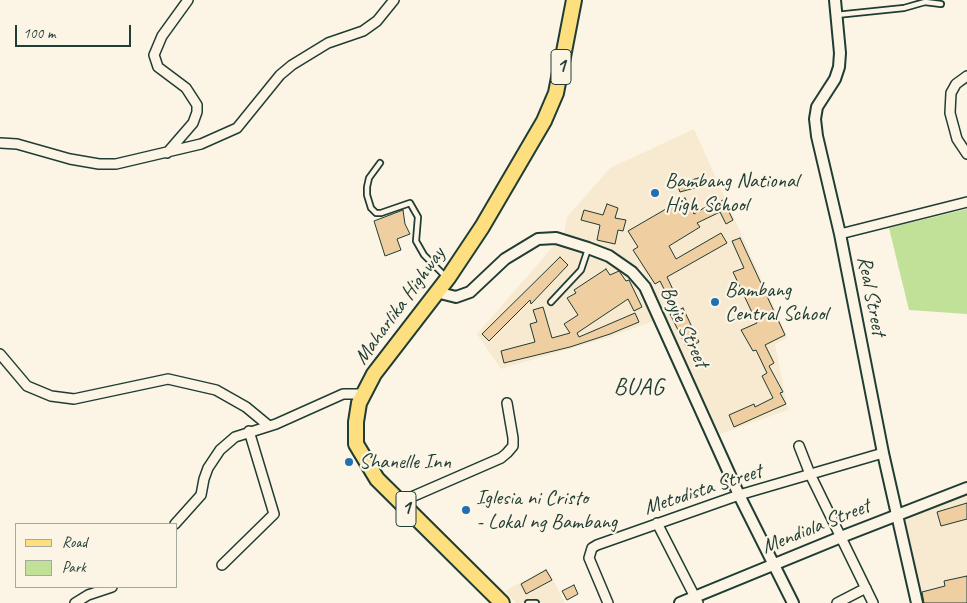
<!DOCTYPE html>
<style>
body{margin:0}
#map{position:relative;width:967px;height:603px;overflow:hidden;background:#fcf5e5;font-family:Caveat,sans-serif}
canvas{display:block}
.legend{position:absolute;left:15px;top:523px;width:162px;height:65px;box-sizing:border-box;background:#fcf5e5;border:1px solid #a4ab9e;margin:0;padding:6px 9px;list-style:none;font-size:15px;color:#1f3d34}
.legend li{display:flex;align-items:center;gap:10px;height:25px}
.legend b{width:25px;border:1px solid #a4ab9e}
.scale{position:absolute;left:15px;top:25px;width:116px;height:22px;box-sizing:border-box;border:2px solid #1f3d34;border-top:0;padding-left:6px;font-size:15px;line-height:18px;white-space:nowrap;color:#1f3d34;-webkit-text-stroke:4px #fcf5e5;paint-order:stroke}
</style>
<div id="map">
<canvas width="967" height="603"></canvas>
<ul class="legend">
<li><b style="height:6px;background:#fedf80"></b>Road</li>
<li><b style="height:14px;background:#c1e098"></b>Park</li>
</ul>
<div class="scale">100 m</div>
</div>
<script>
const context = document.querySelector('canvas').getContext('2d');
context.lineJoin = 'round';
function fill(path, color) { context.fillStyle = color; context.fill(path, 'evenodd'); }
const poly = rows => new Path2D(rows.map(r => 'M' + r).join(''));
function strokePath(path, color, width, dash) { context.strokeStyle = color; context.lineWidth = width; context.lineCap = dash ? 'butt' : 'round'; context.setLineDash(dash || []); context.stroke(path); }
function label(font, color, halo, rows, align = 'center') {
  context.font = font + ' Caveat,sans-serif'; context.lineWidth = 4.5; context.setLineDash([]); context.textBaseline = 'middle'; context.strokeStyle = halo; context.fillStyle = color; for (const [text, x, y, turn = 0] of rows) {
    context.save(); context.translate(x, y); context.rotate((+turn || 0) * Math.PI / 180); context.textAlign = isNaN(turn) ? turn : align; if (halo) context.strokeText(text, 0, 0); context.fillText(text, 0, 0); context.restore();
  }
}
fill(poly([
 [694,129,788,338,775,344,788,410,720,434,641,267,637,269,617,253,564,234,567,217,610,168],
 [557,242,605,260,628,274,654,321,607,338,501,369,477,334],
 [967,494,967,603,922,603,905,517],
 [547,568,565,603,516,603,505,591]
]), '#f8e9d1');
fill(poly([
 [967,209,967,314,909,310,889,228]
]), '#c1e098');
const building = poly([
 [702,177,705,185,680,192,677,184,702,177],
 [685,198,694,214,712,203,713,206,723,200,733,220,726,224,720,212,697,223,700,227,669,246,676,259,721,233,727,243,667,277,676,296,669,299,660,281,655,284,633,250,638,247,628,231,685,198],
 [607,204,618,208,615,218,626,220,623,231,618,230,615,244,597,240,600,225,581,220,584,210,603,215,607,204],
 [403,210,405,224,410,234,397,239,401,250,385,256,374,221,403,210],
 [740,238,785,335,765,345,774,363,769,366,783,392,780,393,786,404,734,427,729,415,754,404,755,407,773,398,762,376,767,373,756,350,753,351,741,330,757,323,733,272,744,268,732,241,740,238],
 [560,257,568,265,531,304,530,300,489,341,482,334,560,257],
 [606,269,610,275,619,271,626,281,629,280,642,307,634,311,628,299,577,333,579,337,635,313,639,322,610,334,570,347,504,363,501,351,535,342,530,324,537,322,533,310,543,307,552,338,570,333,564,324,578,315,567,298,576,293,574,290,606,269],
 [683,308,699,342,687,348,670,314,683,308],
 [967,503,967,519,941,526,937,512,967,503],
 [546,570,552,580,526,594,521,584,546,570],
 [967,576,967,603,924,603,922,592,945,586,944,581,967,576],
 [574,585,578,594,567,600,562,591,574,585]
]);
fill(building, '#efcea1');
strokePath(building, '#1f3d34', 1);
const service = poly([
 [836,15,904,8,925,2,941,4],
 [380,163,369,178,367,187,367,195,371,208,376,213,381,213,410,203,418,217,416,241,424,255,446,277],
 [551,302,581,270,588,249],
 [528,603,536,603]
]);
const minor = poly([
 [967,76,956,84,951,93,950,113,957,139,967,154],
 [0,143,17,144,70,159,99,164,116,164,201,144,237,128,280,75,292,65,328,43,363,31,377,21,394,0],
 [167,153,193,123,197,112,197,105,186,88,158,67,154,55,162,36,188,0],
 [840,234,967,202],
 [0,354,27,386,51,396,74,399,168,379,216,390,246,407,269,426],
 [799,446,810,474,873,603],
 [400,502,501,458,507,453,513,446,513,438,507,403],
 [657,523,698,603],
 [175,524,201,495,204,479,208,468,220,450,235,437,276,424,343,394,363,394],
 [222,565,274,514,249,431],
 [75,603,88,595,112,587],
 [608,603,589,558,592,548,597,545,739,495,883,453],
 [837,603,866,588]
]);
const tertiary = poly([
 [835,0,840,53,839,67,835,79,817,107,815,119,817,136,840,234,883,453,917,603],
 [436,292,456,297,470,292,505,259,538,239,556,238,588,248,609,256,632,272,645,287,739,495,793,603],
 [680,603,841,537,967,488]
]);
const primary = poly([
 [502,603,377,479,356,444,356,422,359,403,374,374,448,278,482,227,544,121,556,93,574,0]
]);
strokePath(service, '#1f3d34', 8);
strokePath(minor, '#1f3d34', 12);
strokePath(tertiary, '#1f3d34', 14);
strokePath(primary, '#1f3d34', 18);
strokePath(service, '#fcf5e5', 4.5);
strokePath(minor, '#fcf5e5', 9);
strokePath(tertiary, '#fcf5e5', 10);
strokePath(primary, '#fedf80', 14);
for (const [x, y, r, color] of [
 [655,193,5,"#1f6fb2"],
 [715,302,5,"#1f6fb2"],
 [349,462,5,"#1f6fb2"],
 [466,510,5,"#1f6fb2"]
]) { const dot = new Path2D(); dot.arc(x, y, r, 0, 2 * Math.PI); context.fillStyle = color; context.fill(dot); strokePath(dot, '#fcf5e5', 2); }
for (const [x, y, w] of [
 [561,67,20],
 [406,509,20]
]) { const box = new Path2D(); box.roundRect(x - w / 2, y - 17.5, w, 35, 4); context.fillStyle = '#fcf5e5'; context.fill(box); strokePath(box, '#1f3d34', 1); }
label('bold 20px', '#1f3d34', null, [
 ["1",561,67],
 ["1",406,509]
]);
label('21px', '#1f3d34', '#fcf5e5', [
 ["Bambang National",665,181],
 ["High School",665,205],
 ["Bambang",725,290],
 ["Central School",725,314],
 ["Shanelle Inn",359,462],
 ["Iglesia ni Cristo",476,498],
 ["- Lokal ng Bambang",476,522]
], 'left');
label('21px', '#1f3d34', '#fcf5e5', [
 ["Real Street",871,296,79],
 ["Maharlika Highway",400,306,-54],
 ["Boyie Street",684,327,65],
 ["Metodista Street",703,490,-18],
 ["Mendiola Street",816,527,-22]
]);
context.letterSpacing = '1px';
label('24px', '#1f3d34', '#fcf5e5', [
 ["BUAG",639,388]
]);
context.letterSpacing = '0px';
</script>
